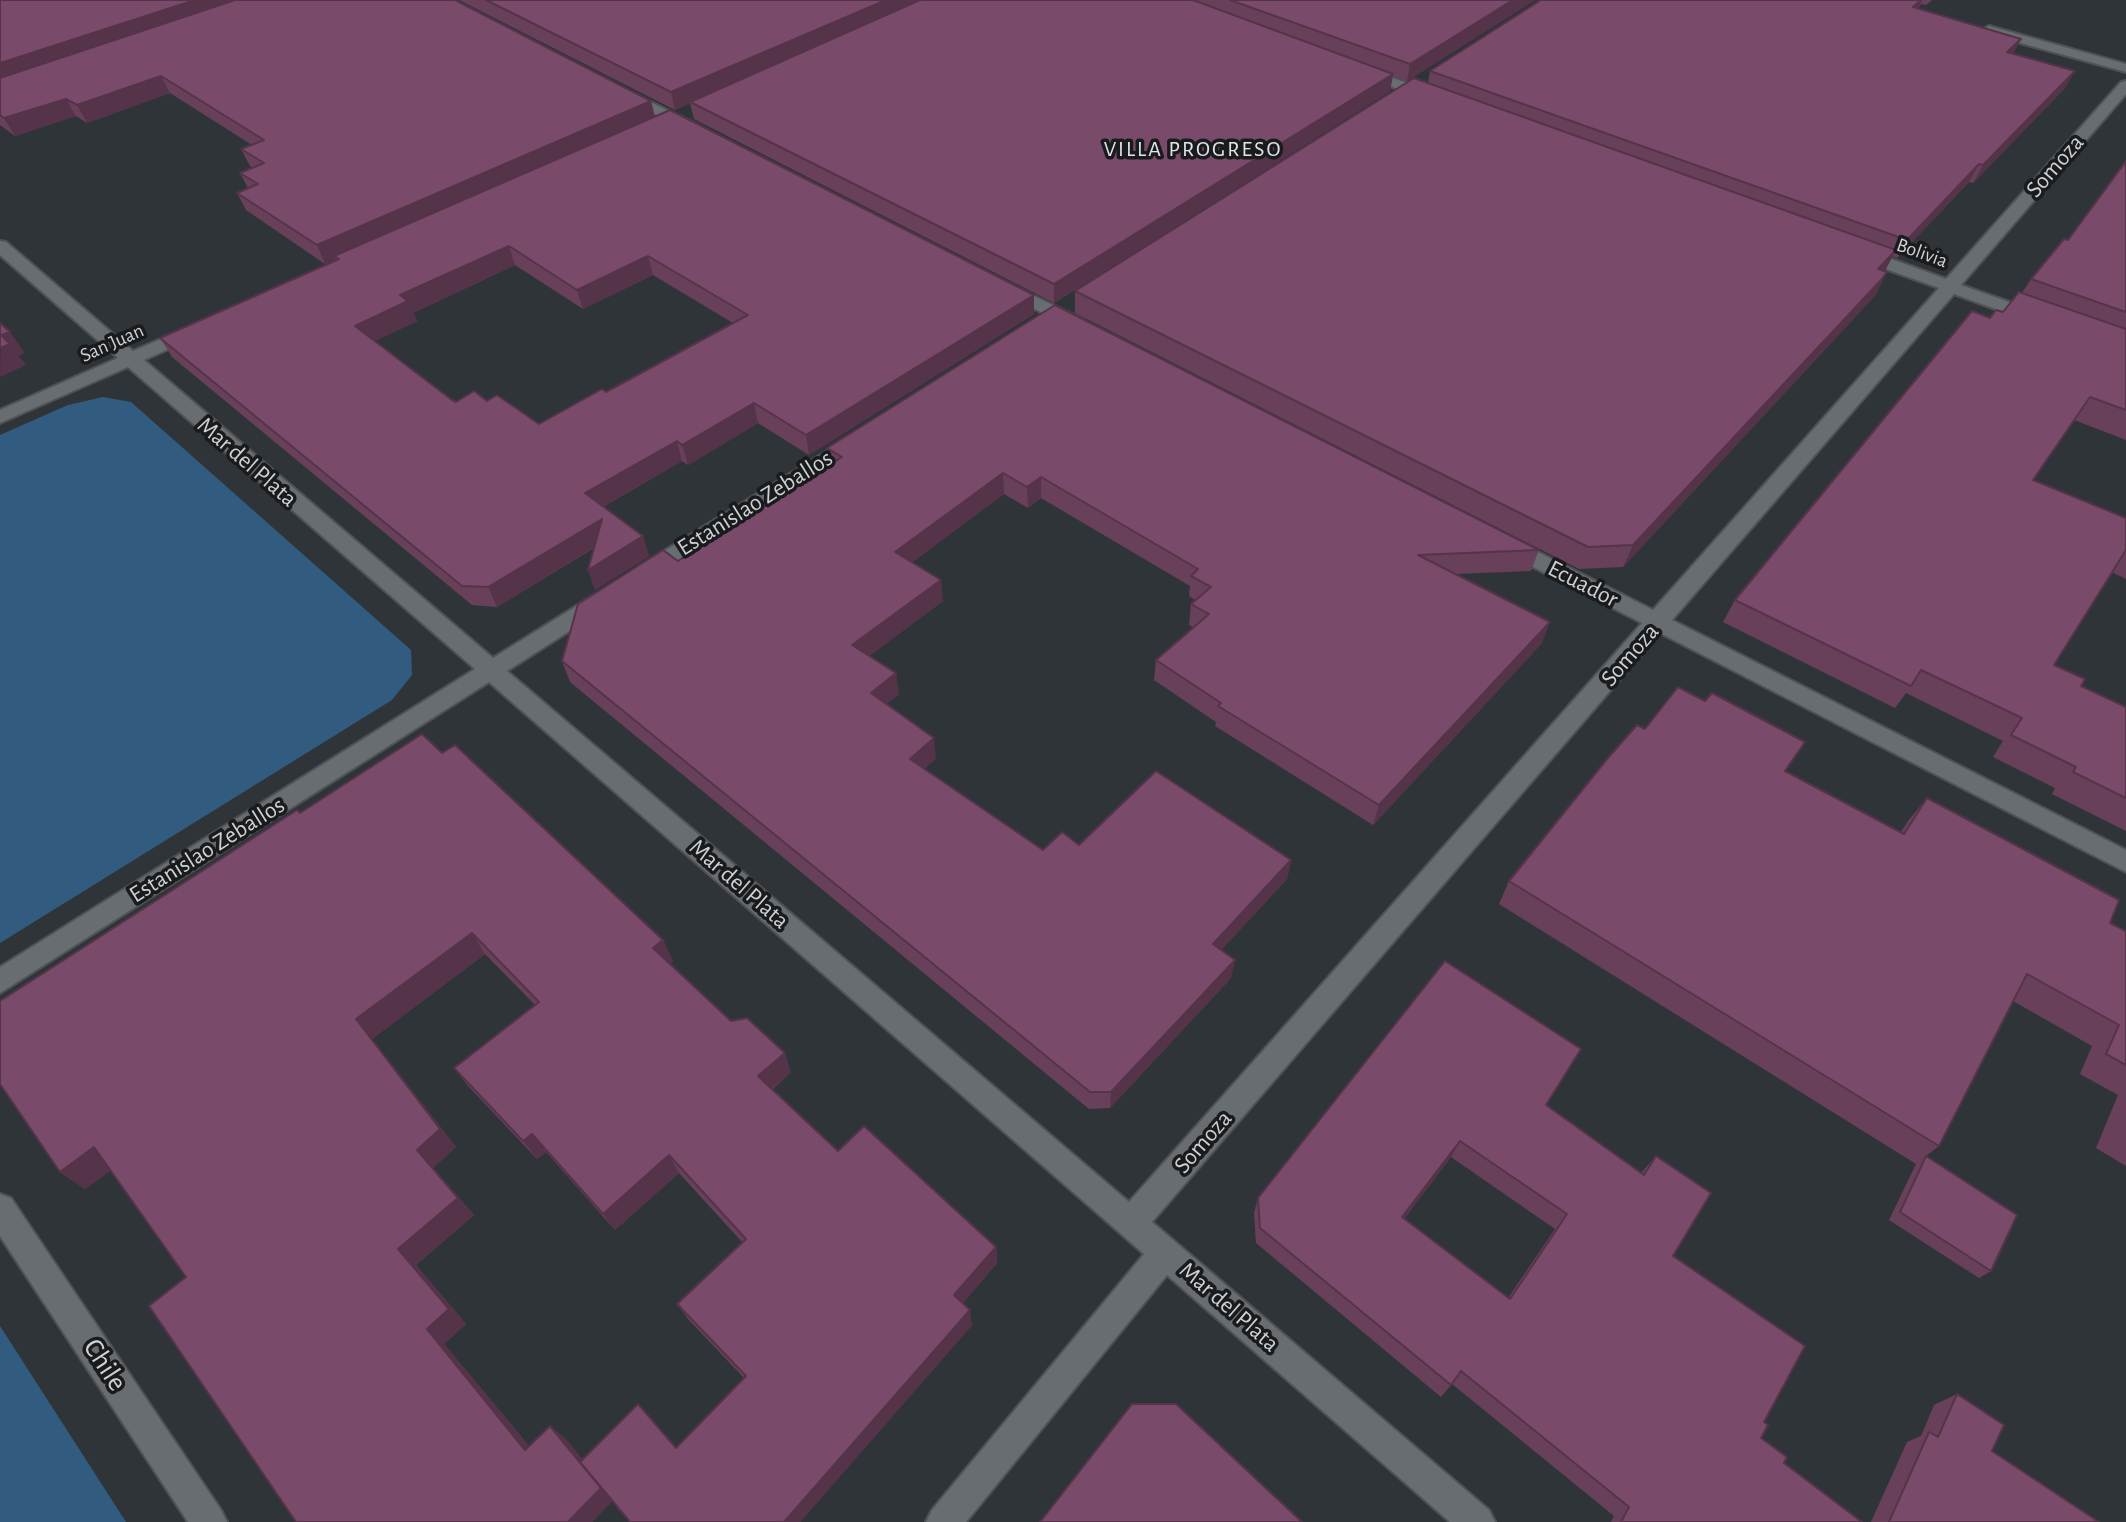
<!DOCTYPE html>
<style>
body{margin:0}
canvas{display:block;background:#2f3438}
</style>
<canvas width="2126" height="1522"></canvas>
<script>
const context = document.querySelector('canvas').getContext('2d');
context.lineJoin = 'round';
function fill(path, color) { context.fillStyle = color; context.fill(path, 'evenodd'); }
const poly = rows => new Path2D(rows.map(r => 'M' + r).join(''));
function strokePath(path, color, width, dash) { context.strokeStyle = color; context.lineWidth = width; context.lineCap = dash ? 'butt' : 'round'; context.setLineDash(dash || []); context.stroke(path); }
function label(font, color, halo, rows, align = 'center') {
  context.font = font + ' "Alegreya Sans",sans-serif'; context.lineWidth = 7; context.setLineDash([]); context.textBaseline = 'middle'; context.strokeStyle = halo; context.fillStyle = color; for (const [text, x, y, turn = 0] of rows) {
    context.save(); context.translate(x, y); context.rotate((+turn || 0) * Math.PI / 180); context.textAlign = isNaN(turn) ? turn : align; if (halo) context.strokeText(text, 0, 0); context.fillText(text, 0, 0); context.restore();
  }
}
fill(poly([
 [103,397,131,402,411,650,412,675,392,700,0,943,0,435,68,405],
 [0,1326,126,1522,0,1522]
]), '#315c7f');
const street = poly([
 [1989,26,2126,64,2126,72,1984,33,1982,30,1989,26],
 [1362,67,1438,94,1440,97,1438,100,1428,100,1357,74,1357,68,1362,67],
 [2126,81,2126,94,1961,285,2043,314,2046,318,2043,322,2031,322,1954,294,1672,620,2126,850,2126,872,1660,633,1152,1222,1489,1510,1495,1522,1450,1522,1167,1275,966,1522,926,1522,932,1510,1144,1254,489,682,0,993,0,967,475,669,128,367,0,423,0,410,118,358,0,255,0,241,6,242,133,351,186,328,198,328,201,332,198,336,144,360,493,658,594,595,610,595,613,600,610,605,507,671,1129,1202,1642,623,1502,551,1499,546,1502,541,1516,541,1653,610,1939,288,1852,257,1850,253,1852,249,1864,249,1946,279,2121,82,2126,81],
 [626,90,698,125,700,128,698,131,688,131,621,97,619,94,626,90],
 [1007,283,1084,320,1087,324,1084,328,1072,328,1001,292,998,288,1007,283],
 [855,434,865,440,862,444,654,577,638,577,635,572,638,567,855,434],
 [0,1194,11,1198,221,1510,227,1522,188,1522,0,1236,0,1194]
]);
strokePath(street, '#4e5255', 4);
fill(street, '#686d72');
fill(poly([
 [0,0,651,101,655,116,1034,295,1034,314,809,455,758,423,688,465,682,461,603,507,643,536,649,556,595,590,594,548,497,607,472,605,172,357,160,338,336,261,335,259,325,264,246,210,237,193,248,188,240,173,252,168,250,166,241,149,252,145,170,93,87,123,76,116,15,136,0,125],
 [515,265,583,309,653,275,733,323,606,392,539,424,487,401,456,402,452,400,375,341,417,321,413,313],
 [459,0,1535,0,1407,81,1393,76,1390,91,1054,303,694,119,690,103,675,110],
 [1541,0,1932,0,1926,5,1921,4,1918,9,2021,39,2013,53,2065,88,1973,183,1969,182,1897,258,1892,256,1885,271,1876,294,1870,301,1623,567,1579,569,1075,313,1075,291,1428,83,1430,71],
 [2126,161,2126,440,2074,420,2033,480,2126,518,2126,579,2112,572,2054,665,2081,686,2126,707,2126,831,2052,794,2055,788,1993,757,2003,741,1906,693,1895,708,1723,622,1735,600,1990,318,2003,312,2022,293,2031,279,2068,240],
 [1055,305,1539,550,1531,571,1455,574,1542,643,1373,825,1215,726,1216,722,1154,680,1156,660,1193,627,1189,625,1191,604,1195,600,1189,596,1190,586,1041,498,1028,508,1004,494,912,562,943,601,869,656,899,694,886,704,936,758,924,769,1043,850,1079,845,1291,860,1287,879,1221,950,1231,978,1110,1108,1089,1109,570,682,562,661,678,561,830,465,827,448],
 [1705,701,1785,771,1901,832,1908,821,1927,798,2110,923,2126,931,2126,1166,2096,1148,2118,1095,2080,1074,2092,1046,2013,1001,1939,1146,1926,1156,1991,1271,1979,1278,1889,1220,1916,1164,1499,904,1509,881,1645,729],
 [442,753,663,940,673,961,669,964,731,1021,791,1072,772,1090,838,1151,996,1247,997,1263,963,1303,972,1325,800,1522,630,1522,612,1501,592,1522,186,1277,111,1170,85,1189,60,1172,300,813],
 [485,954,535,1005,454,1068,469,1087,537,1159,546,1152,615,1230,679,1173,742,1242,677,1304,688,1319,744,1378,676,1447,638,1404,582,1459,565,1438,529,1446,444,1344,466,1324,416,1265,474,1215,433,1168,456,1147,372,1039],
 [1546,1105,1641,1173,1656,1156,1673,1256,1764,1422,1761,1438,1784,1463,1862,1522,1611,1522,1614,1516,1452,1384,1441,1397,1256,1243,1254,1213,1258,1198],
 [1451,1157,1555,1229,1508,1298,1404,1219],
 [1957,1394,1992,1451,2099,1522,1871,1522,1907,1442,1921,1436,1934,1405]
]), '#68405a');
fill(poly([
 [195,0,253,0,0,83,0,63],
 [886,0,926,0,675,110,671,92],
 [1513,0,1535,0,1407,81,1410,64],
 [1921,0,1922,0,1916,14,1913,7],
 [2021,39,2012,56,2007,52],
 [2075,71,2065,88,1973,183,1983,165],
 [1393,74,1390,91,1054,303,1054,284],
 [161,76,170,93,87,123,77,105],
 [66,99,76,116,15,136,4,118],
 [651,101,655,119,334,256,335,259,325,264,317,245],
 [1979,164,1969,182,1897,258,1907,240],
 [509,246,515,265,413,313,417,321,364,346,355,326,400,295],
 [1896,250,1885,271,1878,269],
 [648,256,653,275,583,309,577,290],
 [1887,272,1876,294,1870,301,1623,567,1633,545],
 [1034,295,1034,314,809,455,806,435],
 [10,332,25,353,19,356,26,365,0,377,1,335],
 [754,403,758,423,688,465,682,445],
 [677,441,682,461,592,513,585,493],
 [1003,473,1004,494,898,573,895,552],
 [1041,477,1041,498,1028,508,1027,487],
 [602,519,609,538,497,607,488,587],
 [643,536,649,556,595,590,588,570],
 [941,580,943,601,856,666,852,645],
 [1550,622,1542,643,1373,825,1379,805],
 [896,673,899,694,875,713,871,693],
 [934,738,936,758,913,779,910,759],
 [1291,860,1287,879,1210,962,1213,944],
 [472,933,485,954,372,1039,456,1147,433,1168,474,1215,416,1265,466,1324,444,1344,541,1461,525,1450,427,1329,398,1249,356,1019],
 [663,940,673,961,663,969,653,948],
 [1235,960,1231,978,1110,1108,1111,1092],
 [785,1053,791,1072,765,1095,758,1076],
 [532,1134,546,1152,537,1159,523,1141],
 [1460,1141,1451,1157,1394,1232,1402,1217],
 [94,1147,119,1165,85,1189,60,1172],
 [669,1155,679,1173,615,1230,603,1214],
 [996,1247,997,1263,957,1310,954,1295],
 [970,1310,972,1325,800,1522,784,1522],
 [550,1426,565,1438,615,1499,592,1522,568,1522]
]), '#55344a');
const building = poly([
 [0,0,195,0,0,63,0,0],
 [235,0,455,0,651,101,317,245,237,193,258,184,240,173,264,163,241,149,264,140,161,76,77,105,66,99,4,118,0,115,0,78,235,0],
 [486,0,886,0,671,92,486,0],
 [920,0,1193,0,1393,74,1054,284,690,102,920,0],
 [1230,0,1513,0,1410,64,1230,0],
 [1541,0,1921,0,1913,7,2021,39,2007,52,2075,71,1983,165,1979,164,1907,240,1430,71,1541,0],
 [1414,78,1896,250,1878,269,1887,272,1882,279,1633,545,1588,547,1075,291,1414,78],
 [670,110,1034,295,806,435,754,403,682,445,677,441,585,493,643,536,588,570,602,519,488,587,462,586,160,338,339,259,334,256,670,110],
 [509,246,577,290,648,256,748,315,606,392,602,389,539,424,497,395,487,401,474,391,456,402,452,400,355,326,408,301,400,295,509,246],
 [2126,161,2126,312,2031,279,2064,239,2068,240,2126,161],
 [2019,292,2126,329,2126,410,2090,397,2033,480,2126,518,2126,550,2054,665,2085,679,2081,686,2126,707,2126,798,2073,772,2076,767,2011,735,2022,718,1921,670,1911,686,1735,600,1972,311,1990,318,1996,310,2003,312,2019,292],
 [1055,305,1539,550,1418,555,1550,622,1379,805,1218,706,1221,703,1156,660,1209,614,1191,604,1211,587,1191,576,1198,569,1041,477,1027,487,1003,473,895,552,941,580,852,645,896,673,871,693,934,738,910,759,1043,850,1062,832,1079,845,1156,771,1291,860,1213,944,1235,960,1111,1092,1090,1092,562,661,578,604,663,550,678,561,842,457,827,448,1055,305],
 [0,323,10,332,1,335,10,344,0,348,0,323],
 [1678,687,1705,701,1712,693,1805,742,1785,771,1904,834,1927,798,2119,900,2110,923,2126,931,2126,1065,2106,1054,2119,1025,2027,974,1939,1146,1509,881,1608,758,1637,725,1645,729,1678,687],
 [422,734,442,753,455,745,663,940,653,948,731,1021,747,1018,785,1053,758,1076,838,1151,864,1126,996,1247,954,1295,970,1310,784,1522,630,1522,580,1462,638,1404,676,1448,746,1376,677,1304,746,1239,669,1155,603,1214,532,1134,523,1141,454,1068,539,1002,472,933,356,1019,440,1129,417,1150,458,1198,398,1249,449,1309,427,1329,525,1450,550,1426,601,1488,568,1522,296,1522,149,1306,186,1277,94,1147,60,1172,0,1084,0,1001,297,810,300,813,422,734],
 [1445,961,1581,1049,1546,1105,1644,1175,1656,1156,1711,1193,1673,1256,1805,1346,1764,1422,1768,1425,1761,1438,1787,1457,1784,1463,1862,1522,1621,1522,1629,1507,1461,1371,1451,1385,1260,1228,1258,1198,1445,961],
 [1460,1141,1567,1214,1510,1299,1402,1217,1460,1141],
 [1926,1156,2017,1215,1991,1271,1900,1212,1926,1156],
 [1957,1394,2004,1425,1992,1451,2099,1522,1889,1522,1929,1432,1938,1437,1957,1394],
 [1132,1404,1176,1404,1302,1522,1040,1522,1132,1404]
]);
fill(building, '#794a69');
strokePath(building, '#55344a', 2);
label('20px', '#ced1d4', '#191b1d', [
 ["Bolivia",1922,253,20],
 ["San Juan",112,343,-24]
]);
context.letterSpacing = '2px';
label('22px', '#dee4e9', '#191b1d', [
 ["VILLA PROGRESO",1193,149]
]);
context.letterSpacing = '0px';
label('24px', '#ced1d4', '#191b1d', [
 ["Somoza",2055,166,-49],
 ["Mar del Plata",247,462,41],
 ["Estanislao Zeballos",755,503,-32],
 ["Ecuador",1583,584,27],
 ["Somoza",1630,655,-49],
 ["Estanislao Zeballos",207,850,-32],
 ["Mar del Plata",739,884,41],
 ["Somoza",1203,1142,-49],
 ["Mar del Plata",1229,1307,41]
]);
label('28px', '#ced1d4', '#191b1d', [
 ["Chile",105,1365,57]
]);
</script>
